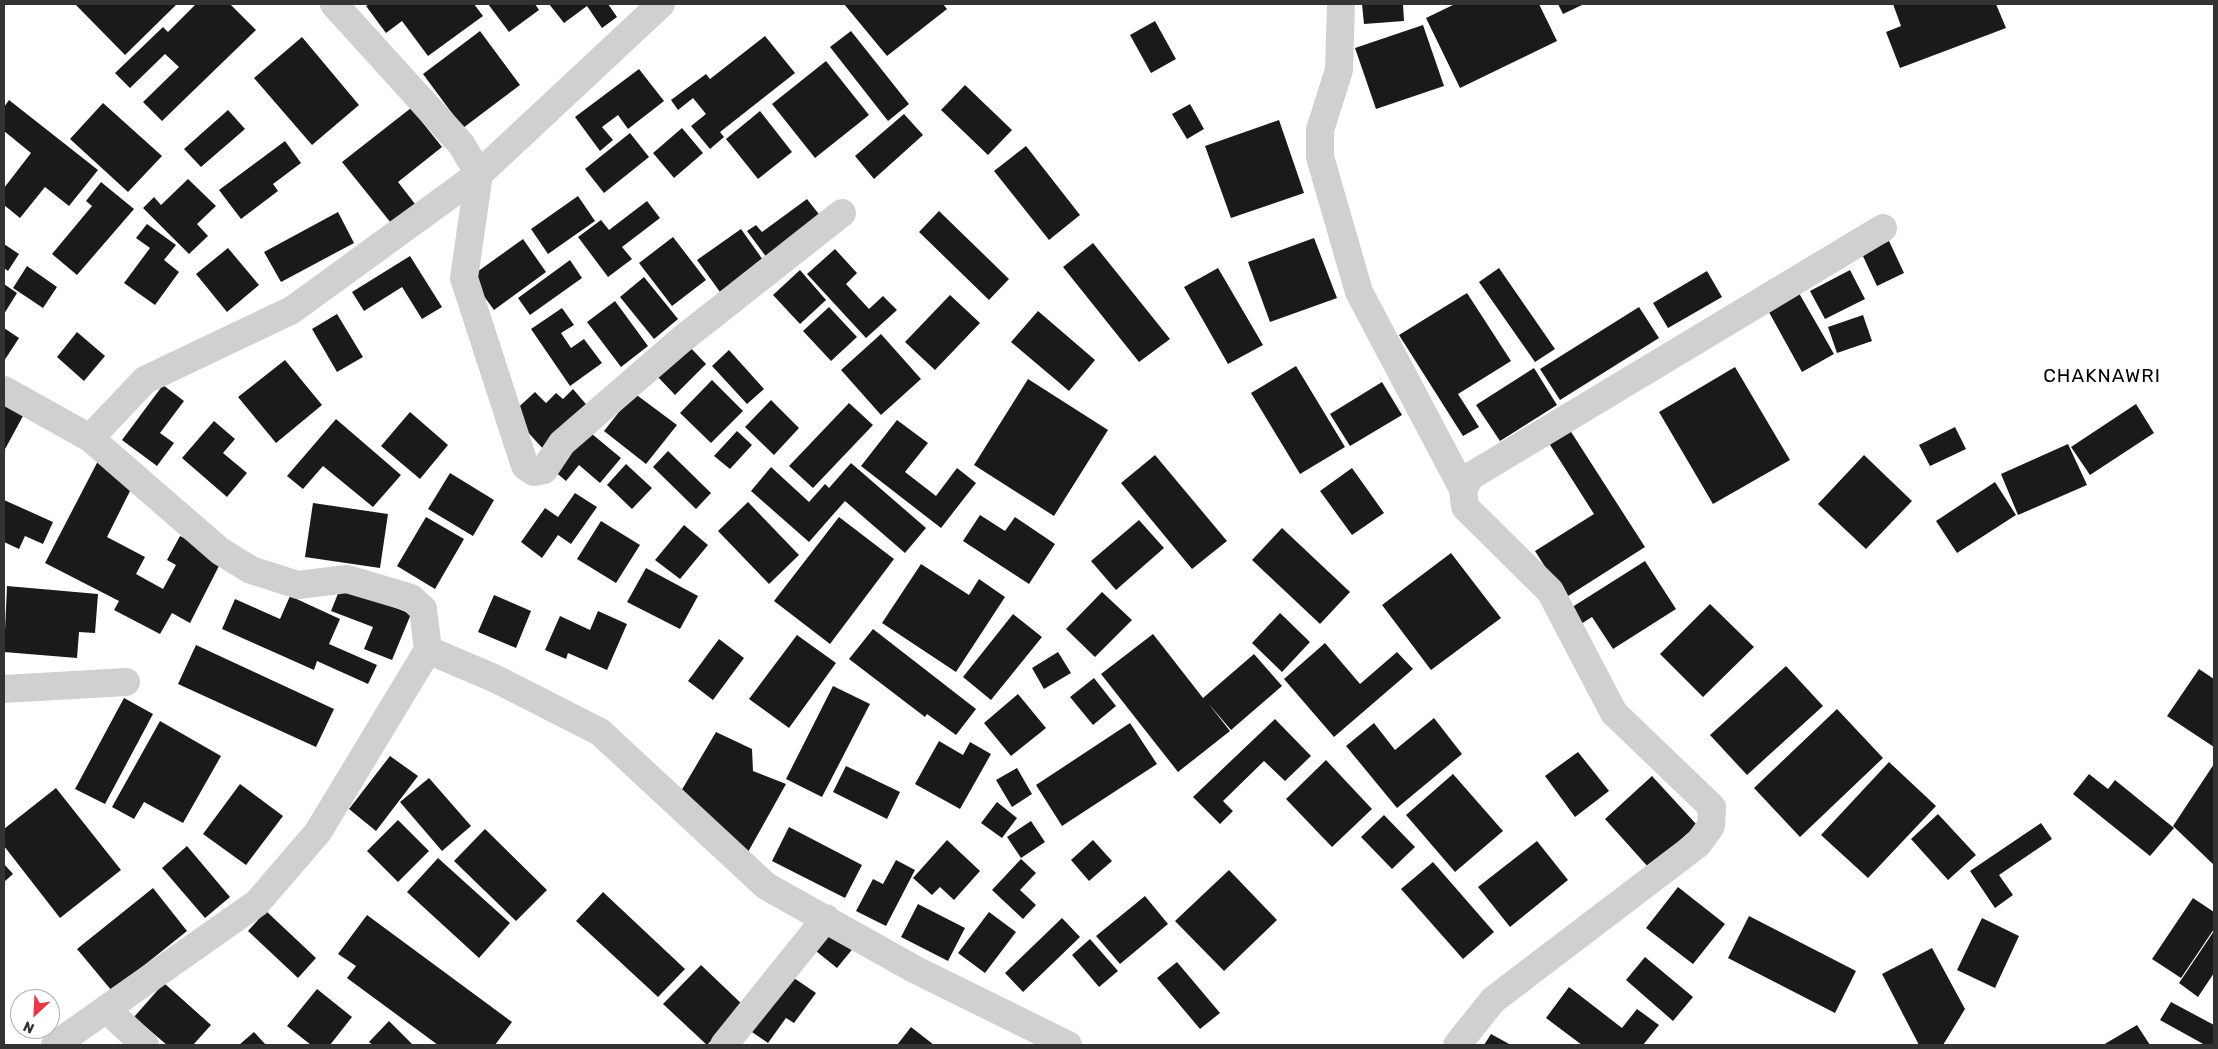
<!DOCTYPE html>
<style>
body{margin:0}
#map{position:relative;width:2218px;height:1049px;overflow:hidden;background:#fff;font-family:Rubik,sans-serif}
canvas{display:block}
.frame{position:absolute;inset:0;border:5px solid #333;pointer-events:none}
.north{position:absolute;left:10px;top:989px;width:50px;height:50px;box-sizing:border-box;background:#fff;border:1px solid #adadad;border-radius:50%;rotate:205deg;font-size:14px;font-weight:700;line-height:20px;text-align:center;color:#333}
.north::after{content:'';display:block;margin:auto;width:18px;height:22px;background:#e63946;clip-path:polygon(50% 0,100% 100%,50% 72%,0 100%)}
</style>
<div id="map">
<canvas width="2218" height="1049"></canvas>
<div class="frame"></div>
<div class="north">N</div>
</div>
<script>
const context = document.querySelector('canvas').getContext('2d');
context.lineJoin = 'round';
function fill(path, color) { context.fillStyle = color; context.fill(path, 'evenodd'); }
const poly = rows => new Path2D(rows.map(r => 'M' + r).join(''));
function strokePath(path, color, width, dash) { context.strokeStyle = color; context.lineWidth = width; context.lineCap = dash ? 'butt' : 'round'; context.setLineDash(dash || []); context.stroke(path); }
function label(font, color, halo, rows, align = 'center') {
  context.font = font + ' Rubik,sans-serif'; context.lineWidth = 5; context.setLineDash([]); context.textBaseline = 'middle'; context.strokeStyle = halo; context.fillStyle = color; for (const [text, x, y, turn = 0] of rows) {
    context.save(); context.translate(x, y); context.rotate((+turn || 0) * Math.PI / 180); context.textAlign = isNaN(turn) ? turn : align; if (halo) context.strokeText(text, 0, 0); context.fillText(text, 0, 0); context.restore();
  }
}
fill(poly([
 [75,4,177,4,125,55],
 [196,4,230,4,256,30,162,121,143,102,179,67,165,54,130,88,115,73,163,27,168,32],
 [370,4,474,4,483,16,428,56,402,21,386,33,366,6],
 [488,4,535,4,539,10,509,32],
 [549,4,608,4,617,17,602,28,587,6,564,23],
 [844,4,943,4,947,9,887,56],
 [1362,4,1403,4,1404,21,1364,24],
 [1455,4,1539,4,1557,41,1460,88,1426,18],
 [1558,4,1584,4,1563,14],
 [1893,4,1996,4,2006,28,1900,68,1886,32,1901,26],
 [1155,21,1176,59,1151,73,1130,35],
 [1423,25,1444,86,1376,109,1355,48],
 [480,31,520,85,463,128,423,74],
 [851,31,909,104,888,121,830,47],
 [765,36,795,73,720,132,724,137,710,149,691,126,706,114,693,98,678,110,671,100,706,74,710,79],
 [302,37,359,105,312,145,254,78],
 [826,61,869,115,815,158,772,104],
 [639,69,664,101,628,129,618,115,602,127,613,140,600,151,575,117],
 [965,85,1012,130,988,155,941,110],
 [9,100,98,170,69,206,45,187,20,218,4,205,4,188,31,153,4,131,4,107],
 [103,103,162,156,128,192,70,139],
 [1190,104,1204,129,1187,139,1172,114],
 [411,108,442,147,398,182,415,204,391,223,342,162],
 [228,110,245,129,201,167,184,149],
 [760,111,792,152,758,179,726,139],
 [904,114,923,135,874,179,855,156],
 [1279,120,1304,193,1231,218,1205,146],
 [682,128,703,153,674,178,653,153],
 [630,133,649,157,604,193,585,169],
 [285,141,301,163,273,184,278,191,241,219,219,190],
 [1026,146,1080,215,1049,240,994,171],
 [188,179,216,206,197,224,208,236,189,254,143,208,154,197,161,205],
 [101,182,134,209,77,275,52,254,92,206,86,201],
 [578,196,595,221,548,254,531,229],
 [807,199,825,222,770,262,747,231,756,225,762,232],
 [647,201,660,218,622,247,632,259,608,277,578,237,601,220,609,230],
 [939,211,1009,279,989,300,919,232],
 [338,212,354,243,281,282,264,252],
 [147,224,176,245,164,260,179,272,155,305,124,283,150,248,136,238],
 [741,229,763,260,720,292,697,260],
 [673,237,706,280,672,306,639,263],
 [1314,238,1337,298,1270,322,1248,262],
 [523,239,546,272,494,310,470,277],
 [1889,241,1904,273,1877,286,1862,254],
 [1093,243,1170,339,1139,362,1063,267],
 [4,244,19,254,8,271,4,268],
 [228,248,259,285,227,312,196,274],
 [835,249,857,273,846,284,869,309,883,296,897,310,866,338,807,274],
 [410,256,442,307,422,319,402,287,364,311,352,292],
 [570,260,582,278,530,315,518,298],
 [27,266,57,287,43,308,13,288],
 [1218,268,1263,345,1228,364,1184,287],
 [1499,268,1555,349,1535,362,1479,282],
 [800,270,826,300,800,324,773,295],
 [1850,270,1865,299,1825,319,1810,291],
 [1707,271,1722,297,1668,328,1653,303],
 [644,277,678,319,654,339,620,297],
 [4,284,17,293,4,314],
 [1796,288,1834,354,1802,372,1765,305],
 [1467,293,1511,361,1458,394,1479,427,1463,436,1399,335],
 [950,295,980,323,935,370,905,342],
 [615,301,648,346,621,367,587,322],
 [829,307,857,337,831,361,803,331],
 [1639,307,1659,338,1560,400,1540,369],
 [562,308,574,325,561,333,571,348,584,339,602,363,570,386,531,329],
 [1038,311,1095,360,1069,391,1011,342],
 [337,314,363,357,337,372,312,329],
 [1863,315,1872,341,1837,353,1828,327],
 [4,328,19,338,4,361],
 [77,332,105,356,84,381,57,357],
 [881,334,921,379,881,415,841,370],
 [688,345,706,364,675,395,656,375],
 [729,350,764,389,747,404,712,366],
 [285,360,322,405,276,443,238,397],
 [1296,366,1345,447,1300,474,1251,393],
 [1735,367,1790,460,1713,504,1659,412],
 [1534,368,1557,405,1500,441,1476,405],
 [1028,379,1108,430,1054,516,974,465],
 [712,380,743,411,711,443,680,413],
 [1382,382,1402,415,1350,446,1330,414],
 [163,385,184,401,160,433,174,443,157,466,122,440],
 [573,389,591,410,546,452,511,414,535,392,546,403,556,393,563,399],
 [634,393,677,425,646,464,604,431],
 [771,400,799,428,774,455,745,427],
 [849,403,873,425,813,488,789,466],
 [2136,404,2154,433,2090,475,2071,447],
 [4,405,23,416,4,451],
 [410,412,448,445,420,479,381,446],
 [336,419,401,475,373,507,323,466,303,489,287,476],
 [897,420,928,443,905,472,936,496,957,468,976,483,941,528,861,466],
 [214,421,235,439,223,453,247,473,227,497,182,458],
 [1566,424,1645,547,1565,598,1535,551,1594,514,1545,437],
 [1955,427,1966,449,1930,466,1919,445],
 [586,429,621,458,600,483,579,465,566,481,553,470],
 [737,431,752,445,730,469,714,456],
 [2068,444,2087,485,2018,515,2001,474],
 [668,451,711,493,696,509,653,467],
 [1155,455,1227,541,1192,569,1121,483],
 [1864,455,1912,501,1866,549,1818,504],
 [99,459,133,485,107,537,145,557,136,574,163,589,176,565,167,560,180,536,223,558,190,623,172,613,160,634,114,610,119,601,45,563],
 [851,463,926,528,905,553,845,501,809,542,751,491,771,467,809,502,825,484,829,488],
 [626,464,652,488,632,509,607,485],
 [1352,468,1384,513,1352,535,1320,491],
 [450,473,494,500,473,536,428,509],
 [1995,482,2016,515,1957,553,1936,521],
 [575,493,597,507,571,544,558,535,542,558,521,542,545,508,558,517],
 [4,500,53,522,43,544,25,536,19,549,4,542],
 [748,502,799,555,769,584,718,531],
 [313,503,388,514,380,568,305,557],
 [980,515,1005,531,1015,517,1055,544,1029,584,963,541],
 [426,517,464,539,435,589,397,566],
 [839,517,894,559,830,644,774,601],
 [1139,520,1164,548,1116,590,1091,561],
 [601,521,640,545,616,583,577,559],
 [684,525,708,545,680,579,655,560],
 [1282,528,1350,592,1320,624,1252,560],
 [1451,553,1501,618,1431,670,1382,605],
 [1645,561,1676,609,1613,649,1592,617,1576,627,1566,611],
 [921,564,969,595,979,579,1005,597,956,672,882,623],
 [646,568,698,596,680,629,627,602],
 [7,586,98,594,95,633,79,632,77,658,4,652],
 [341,586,411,614,392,660,364,649,373,627,331,611],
 [1102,592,1132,620,1095,657,1066,629],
 [494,595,531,611,516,648,478,632],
 [290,596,340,619,329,644,377,665,368,684,317,661,314,670,222,629,235,599,280,619],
 [1710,604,1754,647,1703,697,1660,654],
 [598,611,627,624,607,670,568,653,566,659,545,650,560,616,590,630],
 [1280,613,1310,642,1282,672,1252,643],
 [1013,614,1042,637,991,700,963,677],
 [873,629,976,709,956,735,927,714,925,717,849,659],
 [1153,634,1203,698,1254,654,1282,686,1231,730,1208,703,1230,731,1178,772,1101,674],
 [797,635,836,663,789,728,749,699],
 [719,639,744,658,713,700,688,681],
 [1325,643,1360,684,1397,652,1413,669,1334,737,1284,679],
 [196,645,334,709,316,747,178,684],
 [1058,652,1071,673,1044,689,1032,668],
 [1786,666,1823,706,1747,775,1710,735],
 [2199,669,2214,679,2214,747,2167,716],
 [1094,678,1116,706,1093,725,1070,697],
 [833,686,870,704,822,797,786,779],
 [1018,694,1046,728,1011,756,984,723],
 [124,698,153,714,105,804,75,789],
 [1837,709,1883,758,1800,837,1754,788],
 [1434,718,1462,754,1397,808,1346,746,1374,723,1395,750],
 [1275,719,1311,756,1285,781,1264,761,1223,801,1233,811,1220,824,1193,797],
 [160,721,221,756,183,823,144,802,134,819,112,807],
 [1130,723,1157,764,1062,826,1036,785],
 [716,732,752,749,753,771,786,784,743,861,677,798],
 [939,741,963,755,970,742,991,754,960,809,915,784],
 [1578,752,1609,791,1575,817,1545,776],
 [390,756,418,776,376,831,349,809],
 [1326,760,1372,809,1332,847,1286,799],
 [1889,762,1936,806,1868,878,1821,835],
 [2214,764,2214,865,2173,826],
 [846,766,900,792,887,819,833,792],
 [1017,768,1032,794,1012,807,996,780],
 [1453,774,1503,831,1455,872,1406,815],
 [2089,774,2108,789,2115,780,2174,828,2150,856,2073,794],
 [1652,776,1697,825,1649,868,1605,819],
 [429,778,471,826,442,851,400,802],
 [240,784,283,816,246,865,203,834],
 [56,788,121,870,60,918,4,846,4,829],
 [997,802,1017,818,1002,838,981,823],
 [1938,814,1976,855,1948,880,1911,839],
 [1384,815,1415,847,1392,869,1361,837],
 [398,820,429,851,398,882,367,851],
 [1031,821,1045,842,1021,858,1007,837],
 [2041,823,2052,839,1999,875,2013,895,1995,908,1970,871],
 [789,827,862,865,845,898,772,861],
 [485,829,547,890,516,921,454,861],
 [947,840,980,871,954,900,940,887,932,895,913,878],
 [1093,840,1112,861,1089,881,1071,860],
 [1537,841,1568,880,1510,927,1478,887],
 [187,846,230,897,205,918,162,868],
 [438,858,510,923,479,958,407,892],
 [1021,859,1036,873,1020,890,1036,905,1023,919,992,890],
 [896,860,915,870,886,926,856,911,873,879,883,884],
 [1433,862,1494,932,1463,959,1401,889],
 [4,864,13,874,4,882],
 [1229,870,1277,920,1224,971,1175,921],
 [1678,887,1725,924,1693,964,1646,928],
 [153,888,187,931,112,991,77,949],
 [603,892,685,969,658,997,576,921],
 [1145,896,1168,924,1120,964,1096,936],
 [2193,898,2214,912,2214,929,2181,978,2152,959],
 [918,904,965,928,948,961,901,937],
 [266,911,316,958,298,978,248,931],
 [989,912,1016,932,985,973,958,953],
 [367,915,512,1022,495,1045,438,1045,347,978,356,966,338,954],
 [1749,916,1856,971,1835,1013,1728,958],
 [1062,918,1080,937,1023,992,1005,973],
 [1982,918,2019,936,1995,988,1957,970],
 [828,925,855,946,837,968,811,947],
 [2214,931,2214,973,2198,997,2179,983],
 [1090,939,1118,971,1099,987,1072,955],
 [1932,948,1965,1009,1943,1045,1919,1045,1882,974],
 [1645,957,1693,997,1673,1021,1626,980],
 [1177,962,1220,1013,1200,1029,1157,978],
 [701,965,744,1006,707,1045,663,1004],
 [788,974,816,993,794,1023,786,1018,768,1043,749,1030],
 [164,983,211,1025,193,1045,167,1045,134,1017],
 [1569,987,1622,1028,1637,1009,1659,1025,1643,1045,1582,1045,1546,1018],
 [317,989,352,1017,330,1045,311,1045,287,1026],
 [2171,1002,2214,1025,2214,1045,2205,1045,2160,1020],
 [389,1021,413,1045,373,1045,369,1042],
 [2137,1025,2150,1045,2103,1045],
 [911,1027,934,1045,897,1045],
 [254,1032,266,1045,239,1045],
 [1491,1034,1511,1045,1484,1045]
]), '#1a1a1a');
strokePath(poly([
 [661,4,479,174,464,278,525,466,534,472,544,470,562,443,681,340,842,213],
 [1341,4,1339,70,1320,130,1320,157,1359,292,1463,489],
 [4,390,90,438,220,551,251,570,298,585,347,579,411,598,423,609,428,650,496,679,600,732,766,886,914,969,1068,1045],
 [90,438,145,380,292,310,479,174,461,144,334,4],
 [4,689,126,682],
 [106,1009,145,1045],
 [55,1045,257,903,318,832,428,650],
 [724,1045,826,918],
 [1457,1045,1493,1000,1698,844,1711,826,1712,807,1614,713,1550,591,1465,507,1463,489,1471,476,1883,228]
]), '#d0d0d0', 28);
context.letterSpacing = '1px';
label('19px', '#000', '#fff', [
 ["CHAKNAWRI",2102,377]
]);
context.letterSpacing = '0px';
</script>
